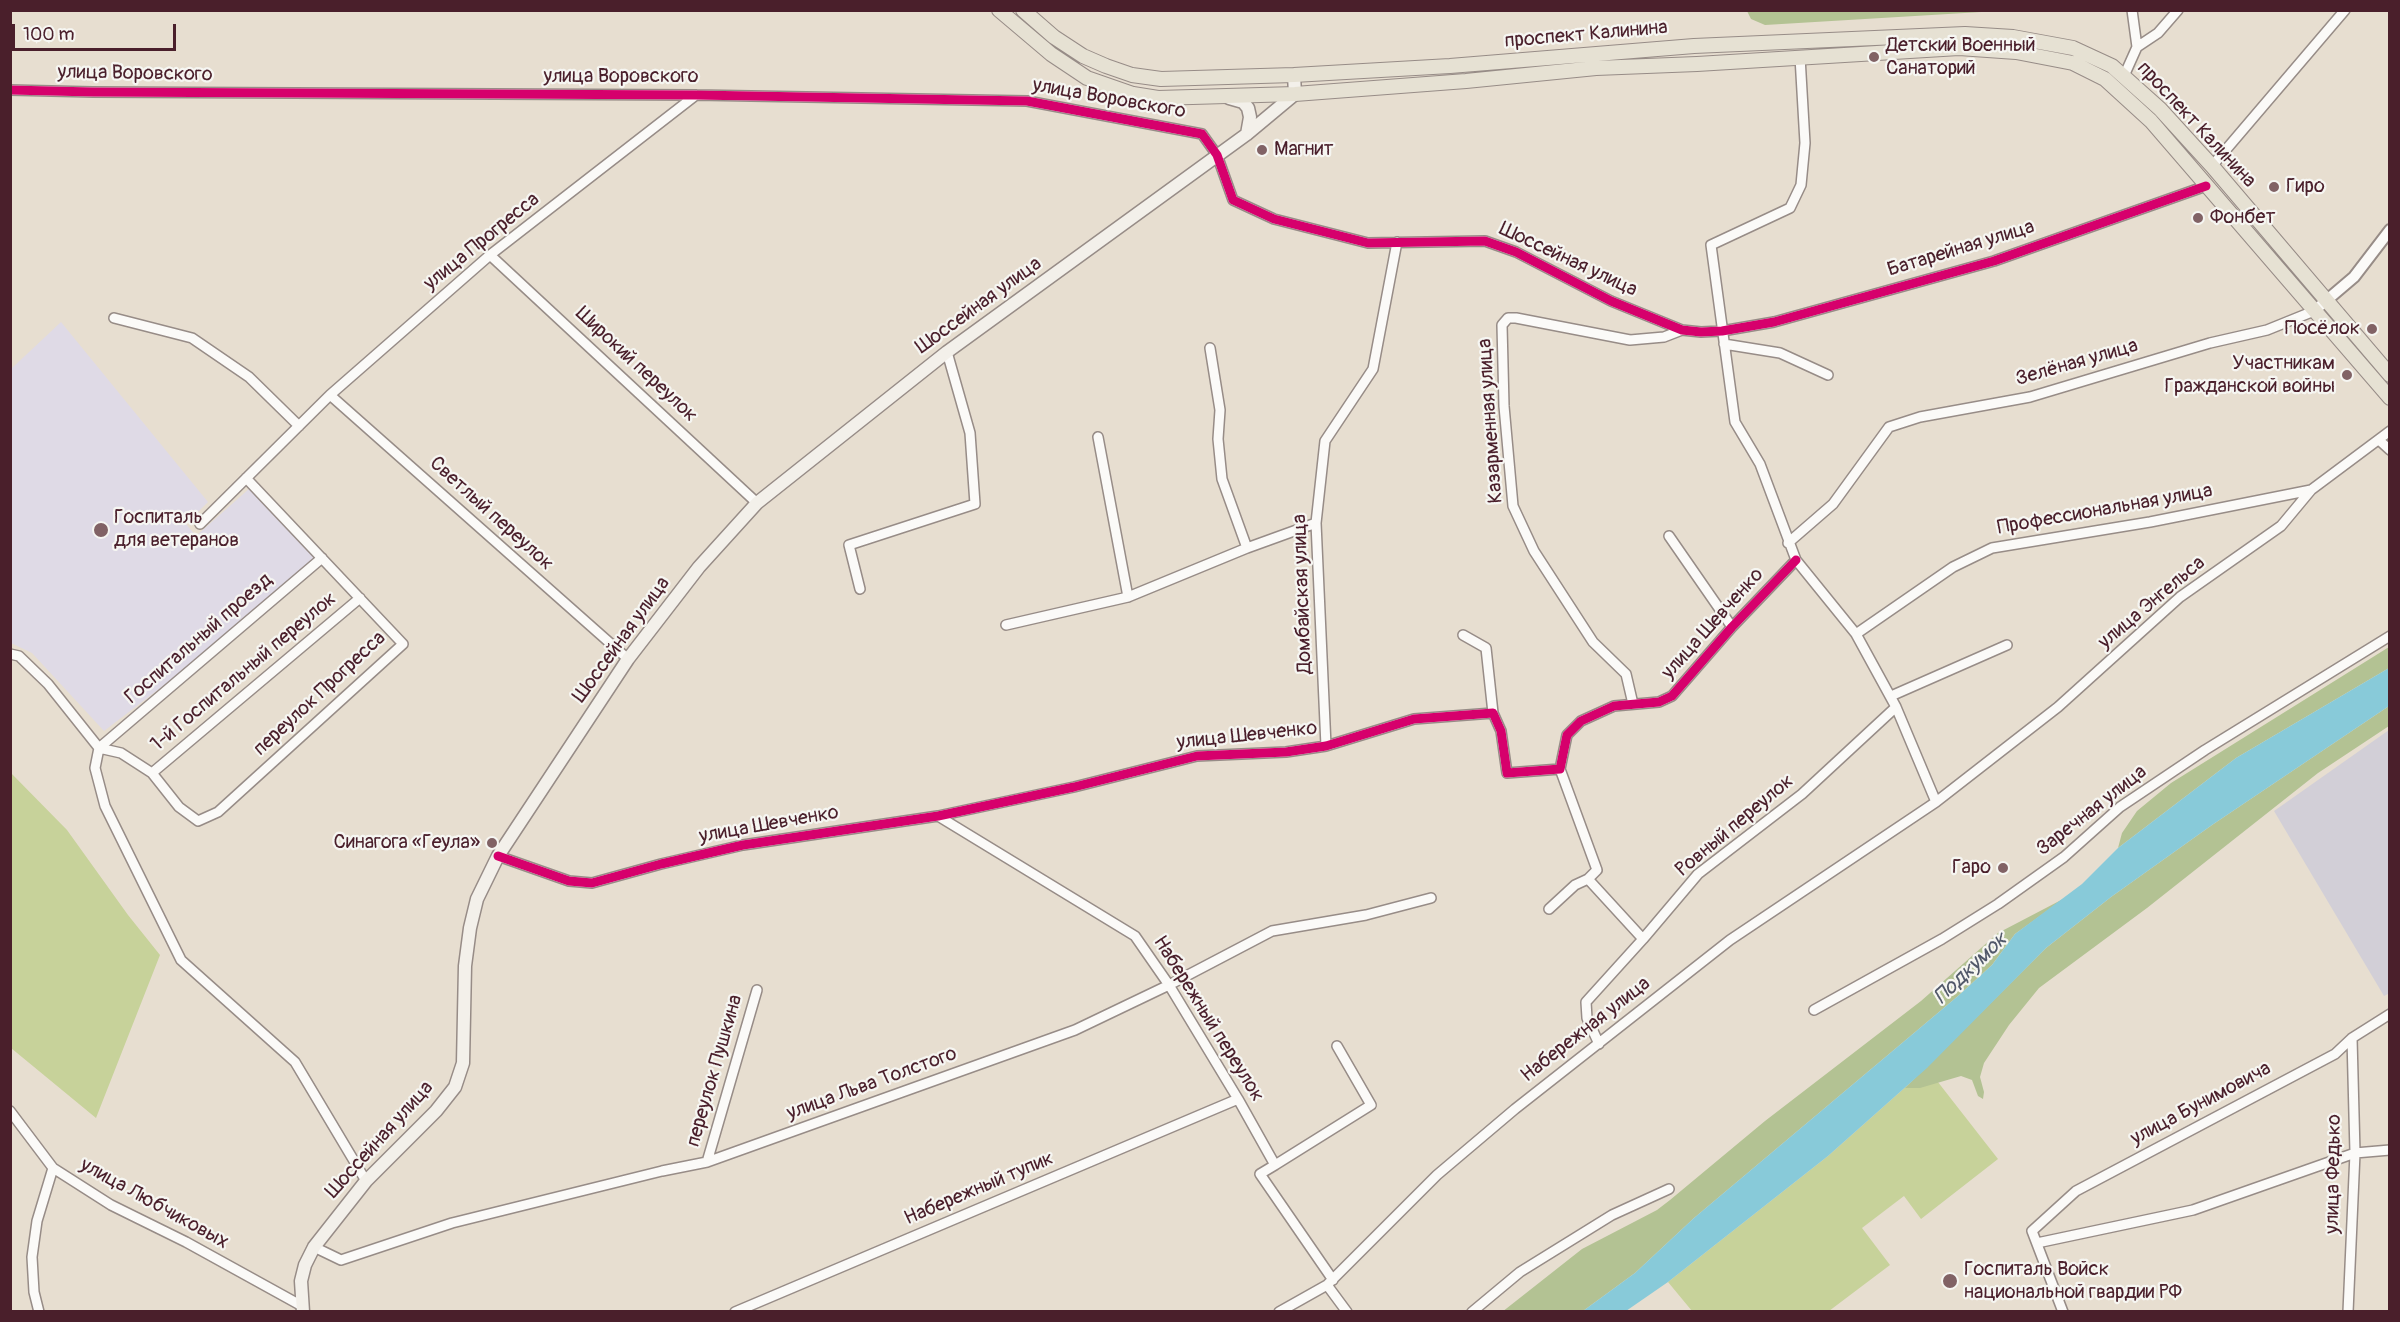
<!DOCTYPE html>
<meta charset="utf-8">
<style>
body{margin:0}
#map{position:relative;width:2400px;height:1322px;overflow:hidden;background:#e7ded0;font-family:Pangolin,sans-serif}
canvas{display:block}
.frame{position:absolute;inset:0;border:12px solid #4a1f2b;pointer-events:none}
.scale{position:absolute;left:12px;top:24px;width:164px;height:27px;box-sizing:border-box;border:3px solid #4a1f2b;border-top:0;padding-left:8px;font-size:18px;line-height:21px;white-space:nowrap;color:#4a1f2b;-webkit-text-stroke:4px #f6f6f2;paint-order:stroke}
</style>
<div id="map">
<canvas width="2400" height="1322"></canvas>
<div class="frame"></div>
<div class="scale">100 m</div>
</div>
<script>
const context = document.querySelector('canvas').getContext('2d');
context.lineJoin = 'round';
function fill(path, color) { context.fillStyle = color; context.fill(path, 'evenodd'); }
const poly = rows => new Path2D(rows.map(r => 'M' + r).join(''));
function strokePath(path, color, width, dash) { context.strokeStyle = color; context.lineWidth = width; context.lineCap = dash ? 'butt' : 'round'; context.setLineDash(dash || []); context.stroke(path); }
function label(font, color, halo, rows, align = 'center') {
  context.font = font + ' Pangolin,sans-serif'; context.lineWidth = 4.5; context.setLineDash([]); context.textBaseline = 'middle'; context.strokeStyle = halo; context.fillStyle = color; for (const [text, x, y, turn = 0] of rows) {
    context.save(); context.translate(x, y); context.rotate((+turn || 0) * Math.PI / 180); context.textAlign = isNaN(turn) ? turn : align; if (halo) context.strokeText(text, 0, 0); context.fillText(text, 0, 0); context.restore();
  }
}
fill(poly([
 [61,322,208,502,186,524,196,536,250,488,318,559,189,666,104,731,32,653,11,643,11,369]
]), '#dfdae6');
fill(poly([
 [2389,730,2390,993,2384,996,2274,811]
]), '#d2cfd7');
fill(poly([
 [11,773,67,830,128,915,160,955,96,1118,11,1048],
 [1927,1068,1998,1159,1921,1219,1904,1196,1862,1228,1890,1265,1829,1311,1692,1311,1668,1282,1828,1156]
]), '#c7d29a');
fill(poly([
 [1747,11,1998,11,1765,25,1751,19],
 [2389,647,2389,668,2236,758,2118,848,2122,833,2137,811,2171,783],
 [2389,706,2389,726,2318,773,2147,908,2039,988,2009,1025,1984,1063,1980,1077,1984,1092,1983,1099,1978,1096,1972,1080,1961,1076,1920,1088,1905,1088,2046,948,2111,897,2212,825],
 [2065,898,2015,934,1992,965,1958,996,1694,1218,1635,1273,1583,1311,1502,1312,1582,1249,1657,1210,1670,1200,1765,1121,1921,1001,1998,933]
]), '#b3c293');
fill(poly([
 [2389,668,2389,706,2212,825,2111,897,2046,948,1927,1068,1828,1156,1668,1282,1626,1311,1583,1311,1635,1273,1694,1218,1958,996,1992,965,2015,934,2082,884,2118,848,2236,758]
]), '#88cad9');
const minor = poly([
 [2137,47,2158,33,2178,10],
 [1800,57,1805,143,1801,185,1790,208,1711,245,1735,422,1760,464,1796,560,1856,634,1896,707,1936,802],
 [2124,76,2137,47,2132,10],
 [10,90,93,92,696,95,1027,101,1202,134,1217,155,1233,200,1274,219,1368,243,1485,241,1516,252,1611,301,1682,330,1701,332,1722,331,1774,322,1994,261,2206,186],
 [2212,166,2345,10],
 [490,255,757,503],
 [114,318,192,338,249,377,299,426],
 [1724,344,1780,353,1828,375],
 [1210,348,1220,410,1218,439,1222,479,1247,548],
 [330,395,628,659],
 [1098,437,1128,597],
 [2379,440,2390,450],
 [200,524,330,395,490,255,696,95],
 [1669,536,1732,627],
 [1788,543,1833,504,1889,427,1920,417,2030,397,2210,343,2267,330,2314,311],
 [860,589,849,545,975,504,970,433,947,352],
 [1006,625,1128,597,1247,548,1316,523],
 [1856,634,1953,567,1992,548,2150,522,2311,490],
 [1463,635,1486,648,1493,713],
 [10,654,19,656,48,684,99,748,95,768,105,806,181,960,295,1062,366,1181],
 [1891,696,2007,645],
 [1633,704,1626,674,1593,642,1534,551,1513,506,1504,406,1502,325,1508,318,1516,318,1630,340,1664,337,1682,330],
 [1326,746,1316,523,1325,441,1373,369,1397,242],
 [99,748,121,753,152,773,179,807,198,821,218,812,403,644,246,478],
 [99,748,322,558],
 [152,773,360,598],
 [938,816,1135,936,1169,985,1238,1099,1275,1165,1260,1174,1333,1280],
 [498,856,569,881,592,883,661,864,743,845,938,816,1074,787,1197,756,1286,752,1326,746,1414,719,1493,713,1501,731,1507,773,1560,769,1567,735,1581,721,1614,706,1659,702,1672,696,1732,627,1796,560],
 [1588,879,1643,939],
 [1549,909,1575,885,1588,879,1597,870,1560,769],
 [1814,1010,1942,939,1998,904,2064,857,2120,807,2205,750,2390,636],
 [1599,1044,1587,1018,1586,1002,1643,939,1698,874,1802,794,1896,707],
 [10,1111,53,1168,111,1205,186,1242,302,1306],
 [707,1162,757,990],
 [1275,1165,1371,1105,1337,1046],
 [2037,1243,2193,1210,2355,1153,2390,1150],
 [314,1247,341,1260,452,1223,662,1171,707,1162,1075,1030,1169,985,1272,931,1366,915,1431,898],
 [1327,1285,1347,1312],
 [39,1312,34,1292,32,1257,37,1221,53,1168],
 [735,1312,1238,1099],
 [1279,1312,1327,1285,1437,1175,1515,1109,1730,940,1936,802,2058,707,2180,597,2281,526,2311,490,2390,431],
 [1472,1312,1520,1272,1612,1215,1669,1189],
 [2063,1312,2032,1231,2076,1191,2335,1054,2352,1038,2390,1014],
 [2348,1312,2355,1153,2352,1038]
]);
const tertiary = poly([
 [2314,311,2354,277,2390,230]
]);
const secondary = poly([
 [1229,98,1243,102,1248,108,1250,117,1247,134],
 [303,1312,301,1281,305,1265,314,1247,366,1181,436,1111,455,1087,463,1063,465,966,470,928,477,899,498,856,628,659,699,567,757,503,947,352,1247,134,1295,94,1294,75]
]);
const primary = poly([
 [999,10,1051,54,1087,78,1133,94,1158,98,1295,94,1466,81,1596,68,1697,64,1959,48,2016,52,2073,63,2105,79,2151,121,2390,398],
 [1023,10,1054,37,1083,56,1106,66,1132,75,1161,79,1294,75,1450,66,1694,46,1965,34,2013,37,2073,48,2112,66,2160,109,2212,166,2390,375]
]);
strokePath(minor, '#978c87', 12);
strokePath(tertiary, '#978c87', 14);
strokePath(secondary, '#978c87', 15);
strokePath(primary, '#978c87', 16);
strokePath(minor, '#fbfaf8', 9);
strokePath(tertiary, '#fbfaf8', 10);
strokePath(secondary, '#f3f0ea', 12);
strokePath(primary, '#e6e1d3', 14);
strokePath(poly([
 [10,90,93,92,696,95,1027,101,1202,134,1217,155,1233,200,1274,219,1368,243,1485,241,1516,252,1611,301,1682,330,1701,332,1722,331,1774,322,1994,261,2206,186],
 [498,856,569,881,592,883,661,864,743,845,938,816,1074,787,1197,756,1286,752,1326,746,1414,719,1493,713,1501,731,1507,773,1560,769,1567,735,1581,721,1614,706,1659,702,1672,696,1732,627,1796,560]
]), '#d6006c', 9);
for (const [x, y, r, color] of [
 [1874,57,6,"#816265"],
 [1262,150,6,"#816265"],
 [2274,187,6,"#816265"],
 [2198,218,6,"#816265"],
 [2372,329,6,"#816265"],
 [2347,375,6,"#816265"],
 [101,530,8,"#816265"],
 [492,843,6,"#816265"],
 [2003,868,6,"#816265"],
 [1950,1281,8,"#816265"]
]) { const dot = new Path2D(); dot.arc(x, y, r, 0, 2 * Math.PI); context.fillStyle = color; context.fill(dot); strokePath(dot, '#f6f6f2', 2); }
label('20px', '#4a1f2b', '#f6f6f2', [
 ["проспект Калинина",1586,35,-5],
 ["улица Воровского",135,74,1],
 ["улица Воровского",621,77],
 ["улица Воровского",1109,99,10],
 ["проспект Калинина",2196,125,47],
 ["улица Прогресса",482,242,-39],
 ["Батарейная улица",1961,249,-17],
 ["Шоссейная улица",1568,260,25],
 ["Шоссейная улица",979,306,-36],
 ["Зелёная улица",2077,363,-16],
 ["Широкий переулок",636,365,43],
 ["Казарменная улица",1491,421,-94],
 ["Профессиональная улица",2105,510,-10],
 ["Светлый переулок",491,514,42],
 ["Домбайская улица",1303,594,-92],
 ["улица Энгельса",2152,603,-40],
 ["улица Шевченко",1713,624,-48],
 ["Госпитальный проезд",199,639,-41],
 ["Шоссейная улица",622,640,-54],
 ["1-й Госпитальный переулок",244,672,-40],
 ["переулок Прогресса",320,694,-43],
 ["улица Шевченко",1247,736,-6],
 ["Заречная улица",2092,811,-38],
 ["улица Шевченко",769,825,-10],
 ["Ровный переулок",1735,826,-40],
 ["Набережный переулок",1208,1019,58],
 ["Набережная улица",1586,1030,-38],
 ["переулок Пушкина",715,1071,-74],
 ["улица Льва Толстого",872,1084,-20],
 ["улица Бунимовича",2201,1104,-28],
 ["Шоссейная улица",380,1140,-48],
 ["улица Федько",2334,1174,-89],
 ["Набережный тупик",979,1189,-23],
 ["улица Любчиковых",154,1204,29]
]);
label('20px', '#4a1f2b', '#f6f6f2', [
 ["Детский Военный",1886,46],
 ["Санаторий",1886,69],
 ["Магнит",1274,150],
 ["Гиро",2286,187],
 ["Фонбет",2210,218],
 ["Посёлок",2360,329,"right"],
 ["Участникам",2335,364,"right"],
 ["Гражданской войны",2335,387,"right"],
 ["Госпиталь",114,518],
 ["для ветеранов",114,541],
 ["Синагога «Геула»",480,843,"right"],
 ["Гаро",1991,868,"right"],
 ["Госпиталь Войск",1964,1270],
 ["национальной гвардии РФ",1964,1293]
], 'left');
label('italic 21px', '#515869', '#f6f6f2', [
 ["Подкумок",1971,969,-44]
]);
</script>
